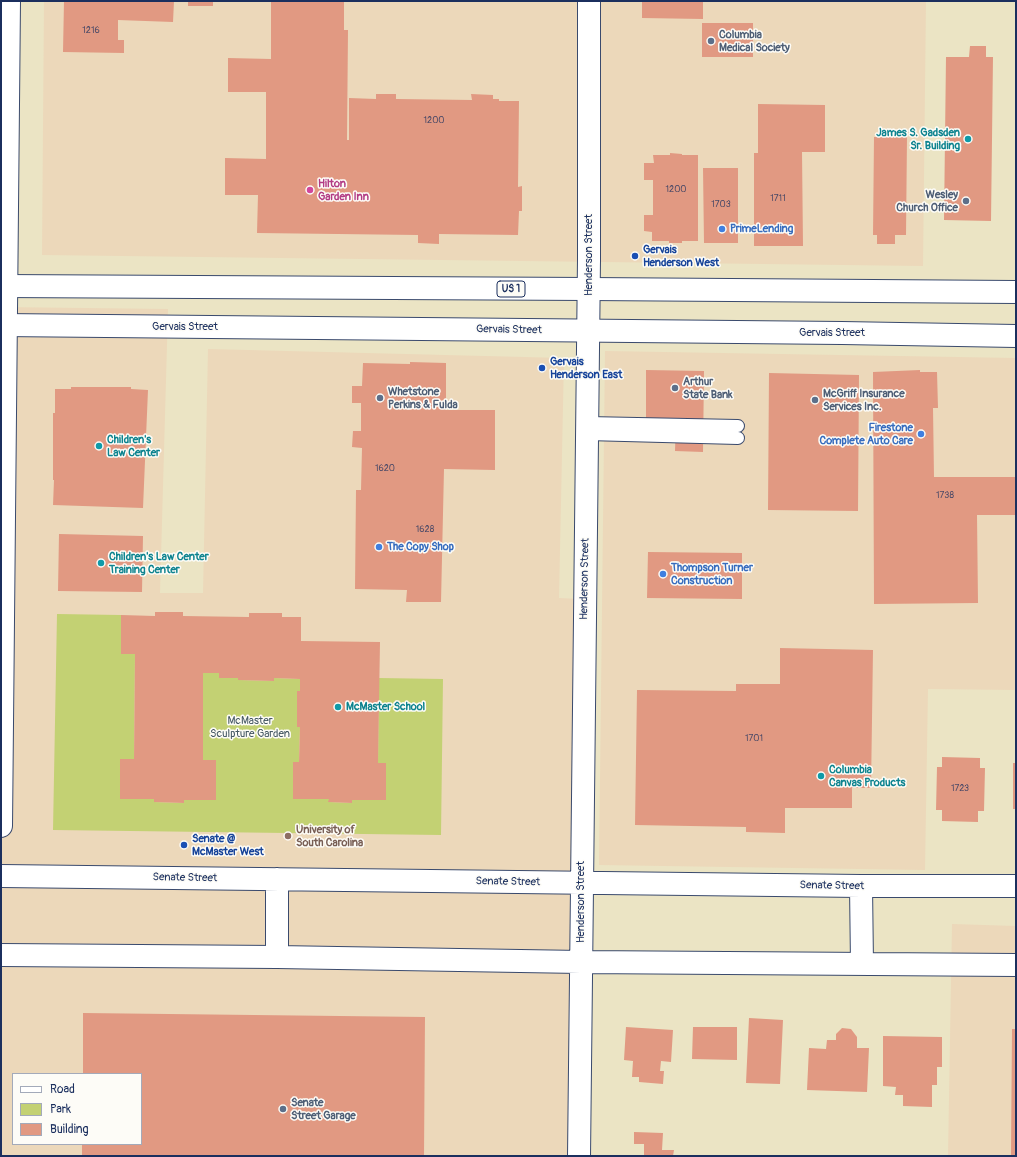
<!DOCTYPE html>
<style>
body{margin:0}
#map{position:relative;width:1017px;height:1157px;overflow:hidden;background:#ebe4c4;font-family:Pangolin,sans-serif}
canvas{display:block}
.frame{position:absolute;inset:0;border:2px solid #1b2f5e;pointer-events:none}
.legend{position:absolute;left:12px;top:1073px;width:130px;height:72px;box-sizing:border-box;background:#fdfcf7;border:1px solid #a3aaba;margin:0;padding:5px 7px;list-style:none;font-size:12px;color:#1b2f5e}
.legend li{display:flex;align-items:center;gap:8px;height:20px}
.legend b{width:20px;border:1px solid #a3aaba}
</style>
<div id="map">
<canvas width="1017" height="1157"></canvas>
<div class="frame"></div>
<ul class="legend">
<li><b style="height:5px;background:#fff"></b>Road</li>
<li><b style="height:11px;background:#c3d173"></b>Park</li>
<li><b style="height:11px;background:#e19982"></b>Building</li>
</ul>
</div>
<script>
const context = document.querySelector('canvas').getContext('2d');
context.lineJoin = 'round';
function fill(path, color) { context.fillStyle = color; context.fill(path, 'evenodd'); }
const poly = rows => new Path2D(rows.map(r => 'M' + r).join(''));
function strokePath(path, color, width, dash) { context.strokeStyle = color; context.lineWidth = width; context.lineCap = dash ? 'butt' : 'round'; context.setLineDash(dash || []); context.stroke(path); }
function label(font, color, halo, rows, align = 'center') {
  context.font = font + ' Pangolin,sans-serif'; context.lineWidth = 3; context.setLineDash([]); context.textBaseline = 'middle'; context.strokeStyle = halo; context.fillStyle = color; for (const [text, x, y, turn = 0] of rows) {
    context.save(); context.translate(x, y); context.rotate((+turn || 0) * Math.PI / 180); context.textAlign = isNaN(turn) ? turn : align; if (halo) context.strokeText(text, 0, 0); context.fillText(text, 0, 0); context.restore();
  }
}
fill(poly([
 [44,1,926,1,923,266,42,255],
 [1,307,168,309,160,593,203,593,208,349,564,358,559,598,579,599,572,1156,1,1156],
 [13,1074,141,1074,141,1144,13,1144],
 [605,351,1016,358,1016,690,928,689,925,870,599,865],
 [952,924,1016,926,1016,1156,948,1156]
]), '#ecd8ba');
fill(poly([
 [57,614,121,615,121,654,135,654,134,759,120,799,154,799,154,802,184,803,184,800,216,800,216,761,203,760,203,673,219,673,219,678,238,678,239,680,274,681,274,678,300,679,300,691,297,691,297,727,300,727,299,762,293,799,329,799,329,802,351,803,352,800,385,800,386,764,378,763,379,678,443,679,441,835,53,830]
]), '#c3d173');
fill(poly([
 [64,1,174,1,173,22,118,20,118,40,124,40,124,53,63,52],
 [188,1,213,1,213,6,188,6],
 [271,1,344,2,344,30,348,30,347,140,349,140,349,98,376,99,376,94,396,94,396,99,472,100,471,94,493,95,493,99,499,99,499,101,519,101,518,187,522,186,522,211,519,211,518,235,439,234,439,244,418,243,418,235,257,233,258,195,225,195,225,158,266,159,266,92,228,92,228,58,271,59],
 [642,1,703,1,703,19,642,18],
 [702,23,753,23,753,57,702,57],
 [970,46,986,46,986,57,993,57,991,221,944,220,946,57,969,57],
 [758,104,825,105,825,152,802,152,803,246,754,246,754,153,758,153],
 [874,137,907,137,906,235,895,235,895,244,877,244,877,235,873,235],
 [670,153,682,154,682,155,698,155,698,241,682,241,682,243,669,243,669,241,652,241,652,232,644,231,644,215,653,215,653,180,644,180,644,163,654,163,653,155,670,155],
 [703,168,738,168,738,243,704,243],
 [410,362,446,363,446,410,495,410,495,470,444,469,441,602,406,602,407,590,355,589,356,490,361,490,362,448,352,447,353,431,361,431,361,403,352,403,352,386,362,386,363,363,410,364],
 [646,370,704,371,703,452,675,451,676,419,646,419],
 [920,370,920,372,937,372,938,408,933,408,934,477,1016,477,1016,515,977,515,978,603,874,604,873,372],
 [769,373,859,375,858,511,768,510],
 [71,387,131,387,131,389,148,390,143,508,53,505,54,480,53,480,53,413,55,413,55,389,71,389],
 [59,534,143,536,142,592,58,591],
 [648,552,742,553,742,599,647,598],
 [155,612,183,612,183,616,249,617,249,613,282,613,282,617,301,617,301,641,380,642,378,763,386,763,386,800,352,800,352,803,328,802,329,799,293,799,293,762,299,762,300,727,297,727,297,691,300,691,300,679,274,678,274,681,238,680,238,678,219,678,219,673,203,673,203,760,216,760,216,800,184,800,184,803,154,802,154,799,120,799,120,759,134,759,135,654,121,654,121,615,155,616],
 [780,648,873,650,871,788,852,788,852,808,785,808,785,833,746,832,746,827,635,825,637,690,736,691,736,684,780,684],
 [942,757,980,758,980,768,985,768,984,811,978,811,978,822,942,821,942,810,936,810,937,767,942,767],
 [1013,763,1016,763,1016,809,1013,809],
 [83,1013,425,1017,424,1156,82,1156,82,1144,141,1144,141,1074,83,1074],
 [749,1018,783,1020,780,1084,746,1083],
 [626,1027,673,1030,671,1062,661,1061,660,1071,664,1071,663,1084,639,1082,639,1077,632,1077,633,1061,624,1060],
 [693,1027,737,1027,737,1060,692,1059],
 [842,1028,851,1029,857,1037,857,1048,869,1048,867,1092,807,1090,809,1048,826,1049,827,1040,836,1040,836,1034],
 [1012,1029,1016,1029,1016,1156,1011,1156],
 [883,1036,942,1037,942,1067,937,1067,937,1085,932,1085,932,1107,903,1106,903,1095,895,1095,896,1087,883,1086],
 [634,1132,663,1133,662,1150,674,1150,673,1156,644,1156,644,1144,634,1144]
]), '#e19982');
const service = poly([
 [587,423,738,426],
 [587,434,738,438]
]);
const minor = poly([
 [589,259,589,1]
]);
const tertiary = poly([
 [1,826,9,1],
 [1,876,861,886,1016,886],
 [861,886,862,964],
 [1,955,277,957,581,962,1016,965],
 [277,957,277,879],
 [579,1156,589,259]
]);
const primary = poly([
 [1,286,589,289,1016,292],
 [1,325,842,333,1016,336]
]);
strokePath(service, '#3a4a6d', 14);
strokePath(minor, '#3a4a6d', 24);
strokePath(tertiary, '#3a4a6d', 24);
strokePath(primary, '#3a4a6d', 24);
strokePath(service, '#fff', 12);
strokePath(minor, '#fff', 22);
strokePath(tertiary, '#fff', 22);
strokePath(primary, '#fff', 22);
for (const [x, y, r, color] of [
 [711,41,4,"#5c6f8a"],
 [968,139,4,"#0f9aa8"],
 [310,190,4,"#d1479c"],
 [966,201,4,"#5c6f8a"],
 [722,229,4,"#3f7fe0"],
 [635,256,4,"#1a4fb4"],
 [542,368,4,"#1a4fb4"],
 [675,388,4,"#5c6f8a"],
 [380,398,4,"#5c6f8a"],
 [815,400,4,"#5c6f8a"],
 [921,434,4,"#3f7fe0"],
 [99,446,4,"#0f9aa8"],
 [379,547,4,"#3f7fe0"],
 [101,563,4,"#0f9aa8"],
 [663,574,4,"#3f7fe0"],
 [338,707,4,"#0f9aa8"],
 [821,776,4,"#0f9aa8"],
 [288,836,4,"#8d6e63"],
 [184,845,4,"#1a4fb4"],
 [283,1109,4,"#5c6f8a"]
]) { const dot = new Path2D(); dot.arc(x, y, r, 0, 2 * Math.PI); context.fillStyle = color; context.fill(dot); strokePath(dot, '#fdfcf7', 1.5); }
label('9px', '#4c4a67', null, [
 ["1216",91,31],
 ["1200",434,121],
 ["1200",676,190],
 ["1711",778,199],
 ["1703",721,205],
 ["1620",385,469],
 ["1738",945,496],
 ["1628",425,530],
 ["1701",754,739],
 ["1723",960,789]
]);
for (const [x, y, w] of [
 [511,289,28]
]) { const box = new Path2D(); box.roundRect(x - w / 2, y - 8, w, 16, 3); context.fillStyle = '#fdfcf7'; context.fill(box); strokePath(box, '#1b2f5e', 1); }
label('bold 10px', '#1b2f5e', null, [
 ["US 1",511,289]
]);
label('bold 11px', '#4e5e75', '#fdfcf7', [
 ["Columbia",719,35],
 ["Medical Society",719,48],
 ["Wesley",958,195,"right"],
 ["Church Office",958,208,"right"],
 ["Arthur",683,382],
 ["State Bank",683,395],
 ["Whetstone",388,392],
 ["Perkins & Fulda",388,405],
 ["McGriff Insurance",823,394],
 ["Services Inc.",823,407],
 ["Senate",291,1103],
 ["Street Garage",291,1116]
], 'left');
label('bold 11px', '#0d838f', '#fdfcf7', [
 ["James S. Gadsden",960,133,"right"],
 ["Sr. Building",960,146,"right"],
 ["Children's",107,440],
 ["Law Center",107,453],
 ["Children's Law Center",109,557],
 ["Training Center",109,570],
 ["McMaster School",346,707],
 ["Columbia",829,770],
 ["Canvas Products",829,783]
], 'left');
label('bold 11px', '#b23c85', '#fdfcf7', [
 ["Hilton",318,184],
 ["Garden Inn",318,197]
], 'left');
label('bold 11px', '#366cbe', '#fdfcf7', [
 ["PrimeLending",730,229],
 ["Firestone",913,428,"right"],
 ["Complete Auto Care",913,441,"right"],
 ["The Copy Shop",387,547],
 ["Thompson Turner",671,568],
 ["Construction",671,581]
], 'left');
label('bold 11px', '#164399', '#fdfcf7', [
 ["Gervais",643,250],
 ["Henderson West",643,263],
 ["Gervais",550,362],
 ["Henderson East",550,375],
 ["Senate @",192,839],
 ["McMaster West",192,852]
], 'left');
label('11px', '#1b2f5e', '#fdfcf7', [
 ["Henderson Street",589,255,-90],
 ["Gervais Street",185,327],
 ["Gervais Street",509,330,1],
 ["Gervais Street",832,333],
 ["Henderson Street",585,579,-89],
 ["Senate Street",185,878,1],
 ["Senate Street",508,882,1],
 ["Senate Street",832,886,1],
 ["Henderson Street",581,902,-90]
]);
label('11px', '#455863', '#fdfcf7', [
 ["McMaster",250,721],
 ["Sculpture Garden",250,734]
]);
label('bold 11px', '#785e54', '#fdfcf7', [
 ["University of",296,830],
 ["South Carolina",296,843]
], 'left');
</script>
